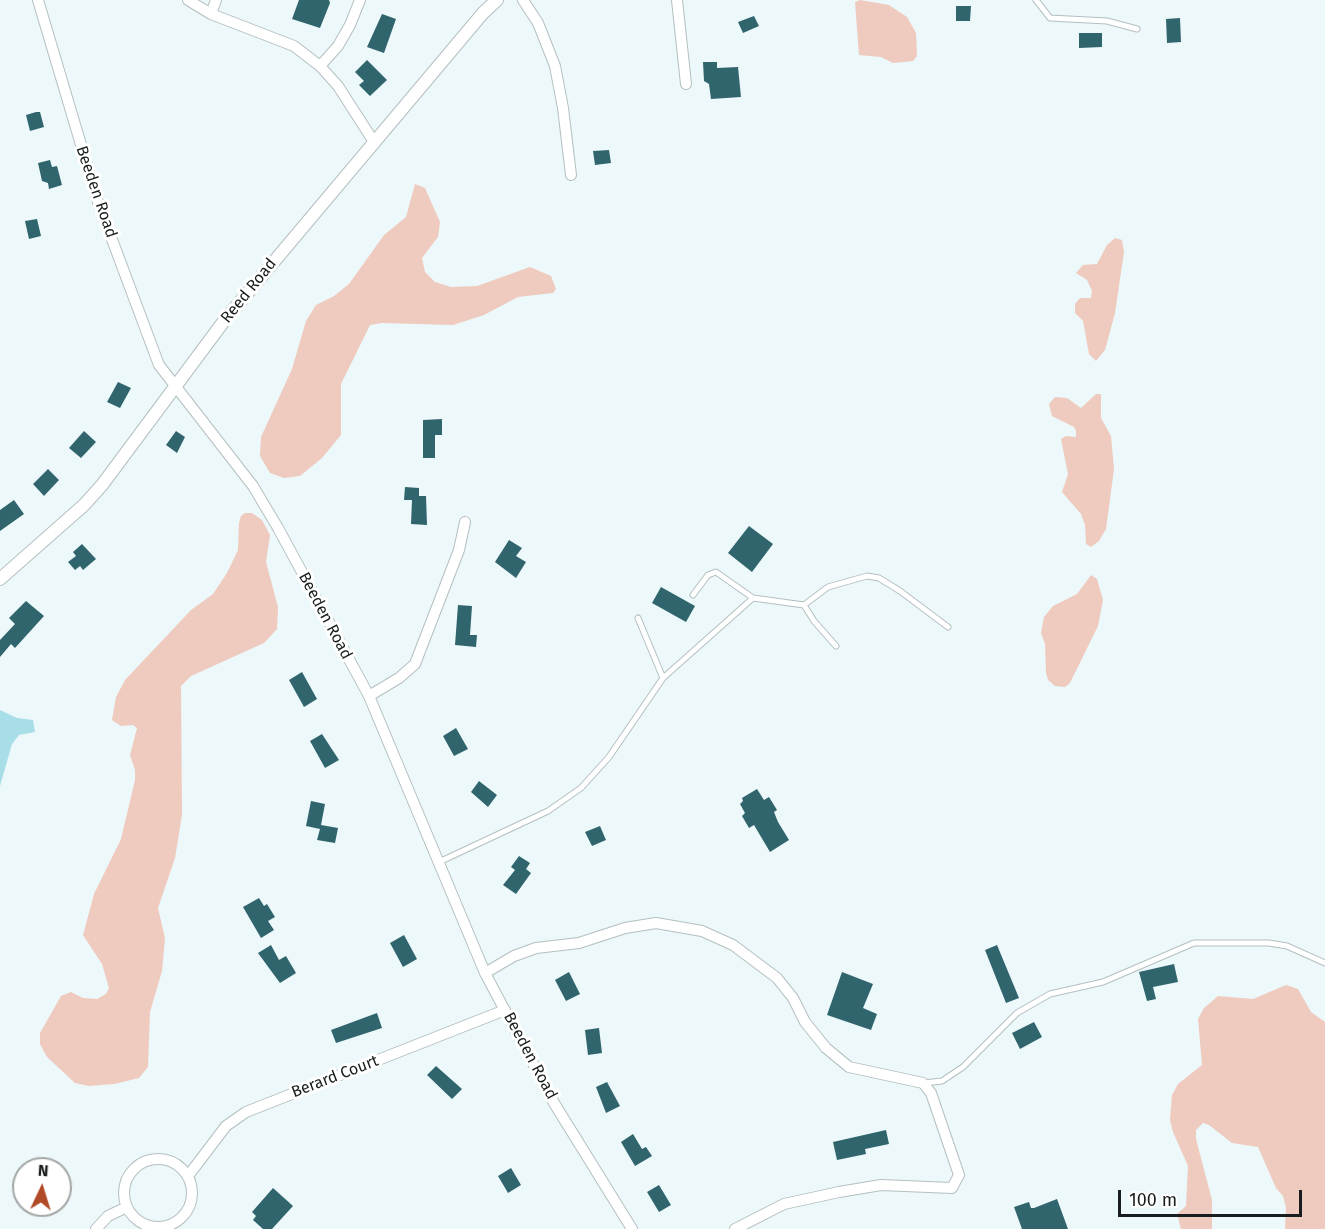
<!DOCTYPE html>
<style>
body{margin:0}
#map{position:relative;width:1325px;height:1229px;overflow:hidden;background:#ecf8fa;font-family:"Fira Sans",sans-serif}
canvas{display:block}
.north{position:absolute;left:12px;top:1157px;width:60px;height:60px;box-sizing:border-box;background:#fff;border:2px solid #a3a5a5;border-radius:50%;rotate:4deg;font-size:16px;font-weight:700;line-height:24px;text-align:center;color:#191d1d}
.north::after{content:'';display:block;margin:auto;width:21px;height:27px;background:#b14a27;clip-path:polygon(50% 0,100% 100%,50% 72%,0 100%)}
.scale{position:absolute;left:1118px;top:1190px;width:184px;height:27px;box-sizing:border-box;border:3px solid #191d1d;border-top:0;padding-left:8px;font-size:18px;line-height:21px;white-space:nowrap;color:#191d1d;-webkit-text-stroke:4px #fff;paint-order:stroke}
</style>
<div id="map">
<canvas width="1325" height="1229"></canvas>
<div class="north">N</div>
<div class="scale">100 m</div>
</div>
<script>
const context = document.querySelector('canvas').getContext('2d');
context.lineJoin = 'round';
function fill(path, color) { context.fillStyle = color; context.fill(path, 'evenodd'); }
const poly = rows => new Path2D(rows.map(r => 'M' + r).join(''));
function strokePath(path, color, width, dash) { context.strokeStyle = color; context.lineWidth = width; context.lineCap = dash ? 'butt' : 'round'; context.setLineDash(dash || []); context.stroke(path); }
function label(font, color, halo, rows, align = 'center') {
  context.font = font + ' "Fira Sans",sans-serif'; context.lineWidth = 6; context.setLineDash([]); context.textBaseline = 'middle'; context.strokeStyle = halo; context.fillStyle = color; for (const [text, x, y, turn = 0] of rows) {
    context.save(); context.translate(x, y); context.rotate((+turn || 0) * Math.PI / 180); context.textAlign = isNaN(turn) ? turn : align; if (halo) context.strokeText(text, 0, 0); context.fillText(text, 0, 0); context.restore();
  }
}
fill(poly([
 [860,0,889,5,907,17,916,33,917,56,913,61,893,63,881,57,859,55,855,2],
 [415,184,425,188,440,222,438,237,422,258,425,272,435,282,451,287,477,286,530,267,551,276,556,289,553,293,518,297,484,315,453,325,382,323,370,325,341,384,341,435,322,458,300,476,284,478,270,473,260,456,261,437,292,369,306,321,316,305,334,296,349,284,384,235,406,217],
 [1115,238,1122,240,1124,252,1115,313,1105,350,1096,361,1089,354,1083,321,1075,313,1075,304,1080,298,1091,298,1092,291,1087,280,1076,273,1083,265,1097,264,1107,245],
 [1096,394,1101,394,1101,418,1111,436,1114,469,1106,529,1099,541,1091,547,1086,544,1085,525,1081,514,1062,492,1068,474,1061,439,1066,436,1076,437,1076,431,1074,427,1052,416,1049,404,1055,397,1067,398,1081,408],
 [245,513,252,513,262,520,270,535,266,562,278,607,277,629,264,643,191,676,181,686,182,815,175,858,158,908,165,938,162,971,150,1012,148,1067,139,1078,114,1084,89,1086,75,1083,47,1057,40,1044,40,1033,61,996,71,992,83,998,97,999,106,994,109,988,102,964,83,935,94,894,121,839,135,780,135,770,130,755,137,728,133,725,121,726,112,720,116,697,125,680,191,610,213,594,227,573,238,550,239,523,241,516],
 [1091,575,1097,579,1103,600,1098,626,1070,683,1065,687,1055,686,1048,680,1046,673,1045,644,1041,633,1044,617,1053,606,1077,594],
 [1286,985,1298,989,1311,1012,1325,1022,1325,1229,1285,1229,1286,1208,1283,1196,1276,1188,1258,1147,1232,1143,1209,1125,1203,1123,1196,1130,1196,1139,1212,1200,1212,1229,1181,1229,1177,1214,1186,1206,1188,1166,1173,1132,1170,1120,1172,1095,1178,1084,1202,1065,1198,1019,1204,1008,1218,996,1253,999]
]), '#efcabe');
fill(poly([
 [0,710,17,718,33,720,35,732,19,735,12,744,0,786]
]), '#a7dee7');
fill(poly([
 [299,0,329,0,330,3,320,28,292,19],
 [956,6,971,6,970,21,956,21],
 [382,14,396,19,384,53,367,47],
 [754,16,759,26,743,33,738,22],
 [1180,18,1181,42,1167,43,1166,19],
 [1079,33,1102,33,1102,47,1079,48],
 [367,60,387,80,370,96,359,85,364,81,355,72],
 [703,62,717,62,717,68,738,67,741,97,711,99,709,84,704,81],
 [36,112,40,112,44,127,30,131,26,115],
 [609,150,611,163,595,165,593,151],
 [50,160,52,167,57,166,62,185,49,189,48,183,42,181,38,163],
 [37,219,41,236,29,239,25,221],
 [118,382,131,388,120,408,107,402],
 [442,419,442,435,435,435,435,458,423,458,423,420],
 [84,431,96,442,81,458,69,448],
 [176,431,185,437,177,453,166,445],
 [48,469,59,480,44,496,33,484],
 [405,487,419,488,419,496,426,496,427,525,411,524,412,500,404,500],
 [14,500,24,514,0,531,0,510],
 [749,526,773,544,752,572,728,553],
 [509,540,522,548,516,556,526,562,516,578,495,562],
 [82,544,96,559,83,570,80,566,75,570,68,562,76,556,73,552],
 [661,587,695,606,686,622,652,603],
 [26,601,44,616,15,648,11,644,0,657,0,640,15,624,9,618],
 [458,605,472,606,470,635,477,635,476,647,455,645],
 [302,672,317,699,304,707,289,680],
 [456,728,468,749,454,756,443,736],
 [322,734,339,760,325,768,310,741],
 [479,781,497,795,488,807,471,792],
 [757,789,764,800,769,797,777,810,774,812,778,822,789,840,770,852,754,825,749,828,742,816,745,813,740,804,743,801,742,798],
 [311,801,325,804,321,825,338,828,335,843,317,840,320,829,306,826],
 [600,826,606,840,592,846,585,832],
 [519,856,530,863,526,869,531,873,516,894,503,885,515,870,511,867],
 [259,898,264,906,267,904,275,917,268,921,274,930,261,938,243,907],
 [404,935,417,959,403,967,390,943],
 [271,945,279,960,286,956,296,973,280,983,258,953],
 [997,945,1019,998,1006,1003,985,950],
 [1174,964,1178,982,1153,987,1156,999,1147,1001,1139,972],
 [569,972,580,994,566,1001,555,980],
 [842,972,873,984,863,1008,877,1014,871,1030,827,1015],
 [377,1013,382,1028,336,1043,331,1030],
 [1034,1022,1042,1037,1020,1049,1012,1033],
 [599,1028,602,1053,588,1055,585,1030],
 [436,1066,462,1089,452,1099,427,1075],
 [607,1082,620,1106,606,1113,596,1087],
 [886,1130,889,1144,865,1149,866,1154,837,1160,833,1142],
 [633,1134,642,1149,646,1147,652,1156,635,1166,621,1142],
 [511,1168,521,1185,508,1193,498,1176],
 [659,1185,671,1205,659,1212,647,1192],
 [273,1188,293,1206,272,1229,263,1229,253,1220,256,1216,252,1212],
 [1057,1199,1068,1229,1022,1229,1014,1207,1029,1202,1031,1208,1034,1208]
]), '#31656d');
const service = poly([
 [1036,0,1050,18,1107,21,1137,29],
 [753,598,804,605,828,587,867,576,879,578,900,591,948,627],
 [804,605,814,621,836,646],
 [663,678,753,598,716,572,708,575,693,595],
 [439,862,548,811,581,788,609,757,663,678,638,618],
 [924,1083,942,1081,963,1067,1017,1013,1050,994,1103,982,1194,943,1269,943,1287,946,1325,963]
]);
const minor = poly([
 [38,0,98,202,159,365,253,486,278,528,369,696,485,973,554,1103,632,1229],
 [188,0,211,14,294,46,320,66,338,86,374,142],
 [523,0,538,23,555,66,563,108,571,175],
 [677,0,686,84],
 [211,14,216,0],
 [320,66,338,46,350,25,360,0],
 [369,696,399,678,415,664,459,550,465,522],
 [485,973,514,956,536,948,579,943,625,928,656,923,702,931,733,945,777,978,793,998,805,1022,826,1048,849,1067,923,1083,931,1093,959,1175,952,1188,881,1185,839,1192,784,1204,735,1229],
 '124 1193a34 34 0 1 1 68 0a34 34 0 1 1-68 0Z',
 [188,1176,226,1126,246,1112,505,1010],
 [96,1229,108,1216,127,1207]
]);
const tertiary = poly([
 [0,579,84,505,102,485,224,321,483,13,497,0]
]);
strokePath(service, '#b4bfc0', 7);
strokePath(minor, '#b4bfc0', 12);
strokePath(tertiary, '#b4bfc0', 14);
strokePath(service, '#fff', 5);
strokePath(minor, '#fff', 10);
strokePath(tertiary, '#fff', 12);
label('16px', '#191d1d', '#fff', [
 ["Beeden Road",96,192,71],
 ["Reed Road",249,291,-51],
 ["Beeden Road",325,616,62],
 ["Beeden Road",530,1056,62],
 ["Berard Court",335,1077,-21]
]);
</script>
